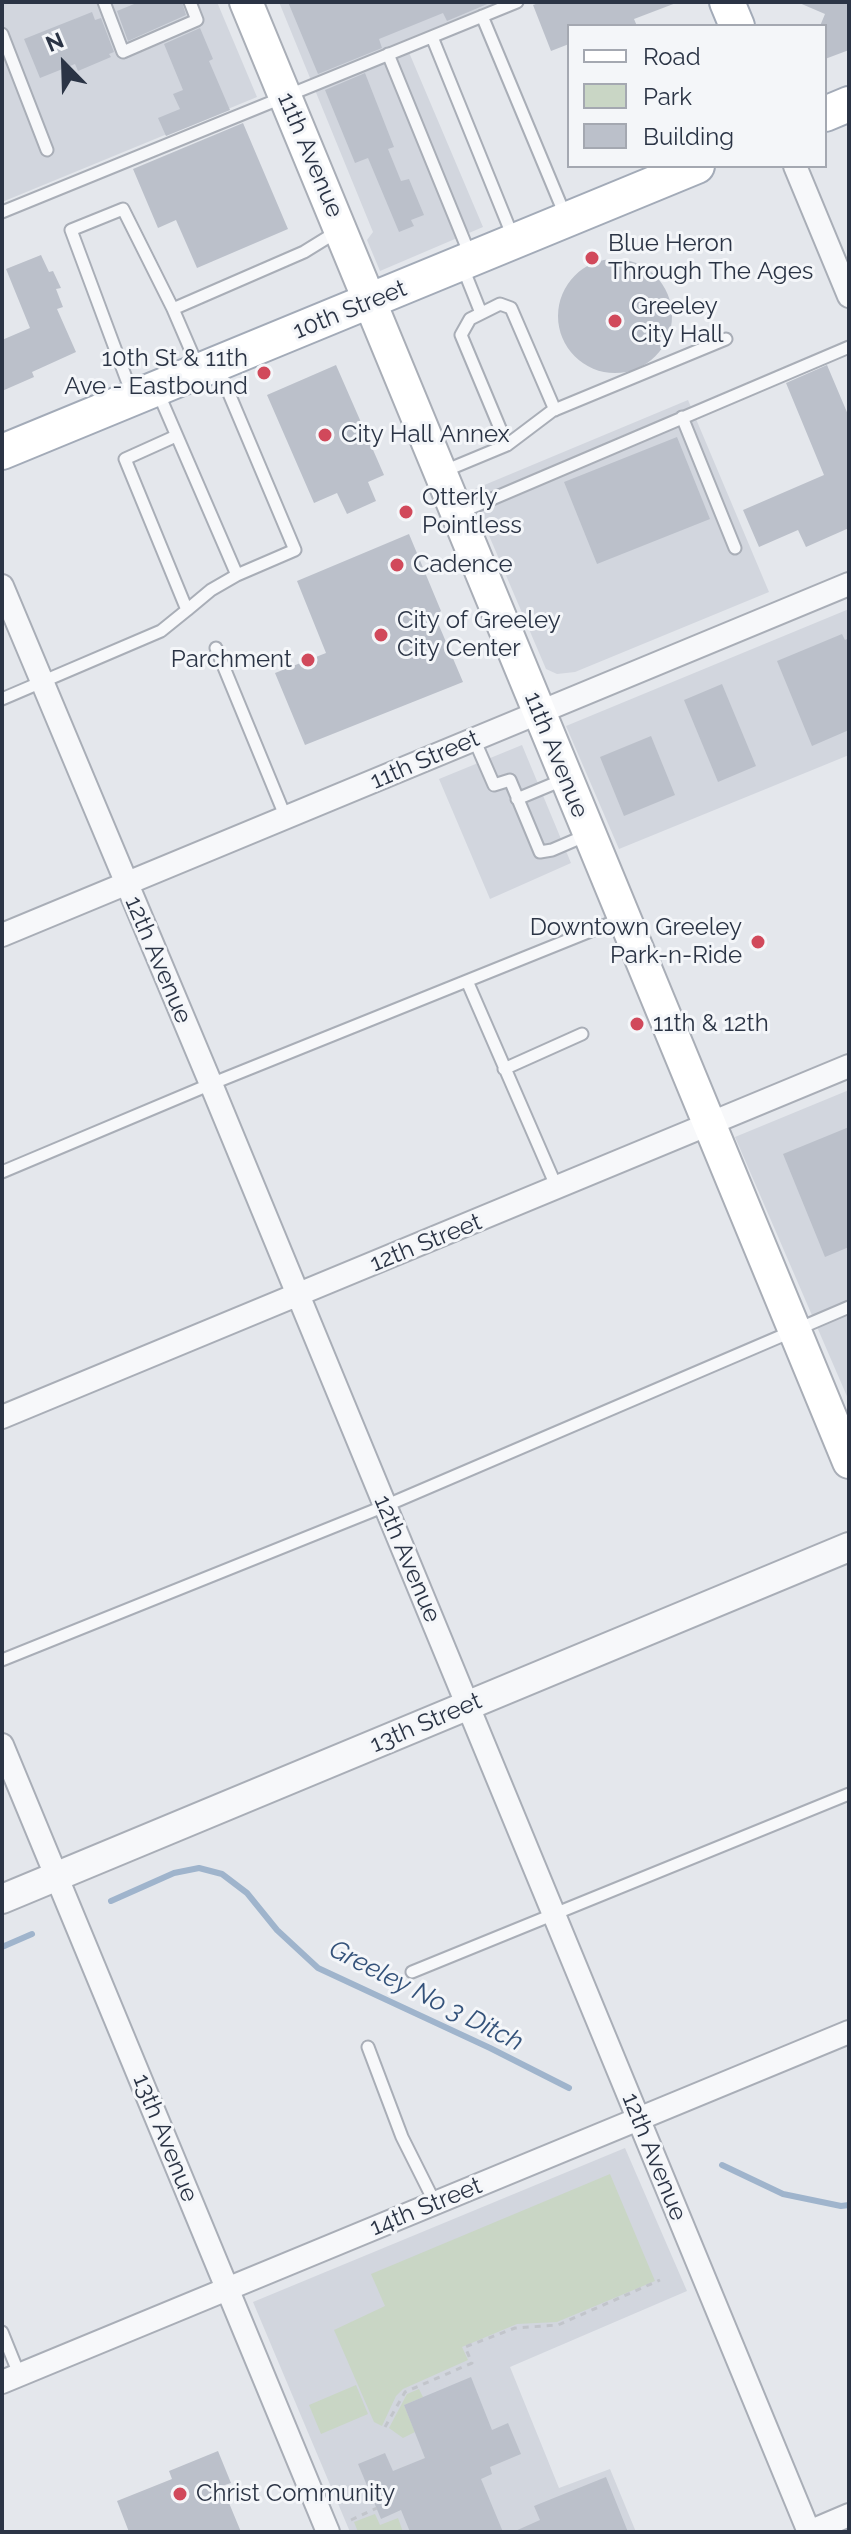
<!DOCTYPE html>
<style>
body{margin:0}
#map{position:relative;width:851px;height:2534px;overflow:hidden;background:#e4e7ec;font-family:Raleway,sans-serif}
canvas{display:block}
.frame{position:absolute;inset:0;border:4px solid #2b3445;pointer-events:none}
.legend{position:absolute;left:567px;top:24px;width:260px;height:144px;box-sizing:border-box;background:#f4f6f9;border:2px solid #a4a8b1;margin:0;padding:10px 14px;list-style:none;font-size:24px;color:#2b3445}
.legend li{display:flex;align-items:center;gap:16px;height:40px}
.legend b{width:40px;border:2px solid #a4a8b1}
.north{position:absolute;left:24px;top:24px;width:80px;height:80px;-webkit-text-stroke:6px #f4f6f9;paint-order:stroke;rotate:337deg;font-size:22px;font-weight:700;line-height:32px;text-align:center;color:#2b3445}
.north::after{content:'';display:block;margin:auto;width:28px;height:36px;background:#2b3445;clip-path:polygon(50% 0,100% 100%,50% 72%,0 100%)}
</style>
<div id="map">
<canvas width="851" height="2534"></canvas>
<div class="frame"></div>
<ul class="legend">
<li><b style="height:10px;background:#fff"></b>Road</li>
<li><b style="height:22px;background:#c9d6c5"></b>Park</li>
<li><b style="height:22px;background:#bbc0ca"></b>Building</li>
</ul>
<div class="north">N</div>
</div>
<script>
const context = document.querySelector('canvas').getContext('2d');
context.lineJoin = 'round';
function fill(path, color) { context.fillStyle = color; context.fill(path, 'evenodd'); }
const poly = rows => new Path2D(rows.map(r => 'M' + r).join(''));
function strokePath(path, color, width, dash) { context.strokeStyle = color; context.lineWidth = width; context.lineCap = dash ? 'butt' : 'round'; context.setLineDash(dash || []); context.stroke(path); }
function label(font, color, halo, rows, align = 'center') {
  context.font = font + ' Raleway,sans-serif'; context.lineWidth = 6; context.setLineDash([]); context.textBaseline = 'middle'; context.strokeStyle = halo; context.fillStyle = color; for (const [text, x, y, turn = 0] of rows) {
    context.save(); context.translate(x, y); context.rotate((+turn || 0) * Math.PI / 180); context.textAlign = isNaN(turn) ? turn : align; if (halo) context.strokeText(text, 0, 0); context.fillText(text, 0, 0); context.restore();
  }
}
fill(poly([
 [2,2,217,2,257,97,2,202],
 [279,2,502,2,405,43,483,227,380,271,367,240,373,232],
 [688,400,769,592,575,672,557,674,546,669,470,491],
 [849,609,849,755,619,849,566,726],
 [522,745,571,863,490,899,439,779],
 [849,1090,849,1401,735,1137],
 [625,2148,687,2291,510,2367,559,2488,610,2469,636,2532,350,2532,253,2302]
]), '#d2d6de');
fill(poly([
 [610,2174,655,2281,557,2322,517,2324,462,2347,468,2360,403,2389,396,2396,382,2426,374,2422,334,2330,385,2306,371,2274],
 [356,2385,368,2414,321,2434,309,2405],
 [419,2389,423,2397,404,2405,415,2432,403,2438,389,2428,407,2394],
 [375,2514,380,2525,398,2518,403,2532,358,2532,354,2522]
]), '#c9d6c5');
strokePath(poly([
 [111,1901,174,1873,199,1868,222,1874,247,1893,277,1930,318,1968,490,2048,569,2088],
 [2,1947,32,1934],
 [722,2165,783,2194,841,2206,849,2205]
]), '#9fb4cc', 6);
fill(poly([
 [139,2,182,2,186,15,128,41,117,11],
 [288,2,492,2,447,21,443,13,379,39,382,48,318,74],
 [541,2,676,2,676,3,634,19,637,26,569,26,569,44,551,51,533,5],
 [797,2,849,2,849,50,825,59,825,26,820,26,825,14],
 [92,12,95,20,101,18,114,52,109,54,111,57,78,71,75,64,40,78,24,39],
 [200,28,213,59,209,61,230,110,166,136,158,118,180,109,173,94,183,90,164,44],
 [365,73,394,147,388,149,401,181,409,179,424,215,411,220,414,226,399,232,368,158,355,163,325,90],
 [243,123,288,229,197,268,176,220,158,228,133,169],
 [41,255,49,272,53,271,61,288,56,289,63,307,57,309,76,352,32,372,34,377,2,391,2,340,30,328,6,269],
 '558 316a57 57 0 1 1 114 0a57 57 0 1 1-114 0Z',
 [336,365,384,475,368,482,376,501,347,514,337,493,314,503,267,395],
 [827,365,849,417,849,528,806,547,798,530,759,547,743,510,824,475,786,383],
 [677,437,710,519,597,564,564,482],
 [409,534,441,611,435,616,463,682,305,745,275,673,326,653,297,581],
 [842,634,845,640,849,638,849,730,812,746,777,661],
 [722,684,756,766,718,782,684,700],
 [651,736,675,795,624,816,600,757],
 [849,1127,849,1247,825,1257,783,1154],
 [471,2377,492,2430,508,2423,521,2454,490,2467,492,2474,481,2479,503,2532,410,2532,401,2510,381,2519,358,2464,385,2453,393,2471,425,2458,404,2405],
 [218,2451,231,2483,222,2486,241,2532,129,2532,117,2501,172,2479,169,2471],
 [606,2477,628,2532,513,2532,540,2520,534,2506]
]), '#bbc0ca');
const service = poly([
 [104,2,123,52,197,20,190,2],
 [482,16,565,215],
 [2,34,47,150],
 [432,37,513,237],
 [388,54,470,255],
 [2,212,517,2],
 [463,268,481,313],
 [173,309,304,252,338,231],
 [217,365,295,550,237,575],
 [157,390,237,575,211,590,187,610],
 [132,394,71,230,123,209,173,309,198,367],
 [682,417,735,548],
 [507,445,461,335,470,319,500,304,511,308,555,410],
 [442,472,507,445,552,411,726,339],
 [459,513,849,347],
 [216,648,286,818],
 [2,699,161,631,187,610,125,459,176,436],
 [474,739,494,785,510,780,540,852,552,850,587,835],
 [517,799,565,779],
 [467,981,557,1188],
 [504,1069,582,1034],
 [2,1172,211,1084,623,918],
 [2,1660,385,1506,849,1307],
 [412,1972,849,1794],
 [368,2047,402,2137,435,2203],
 [2,2332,19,2374]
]);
const minor = poly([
 [795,166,849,296],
 [2,586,211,1084,809,2532],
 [2,935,849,584],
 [2,1417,849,1066],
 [2,1745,328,2532],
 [2,2382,849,2032],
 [809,2532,849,2515]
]);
const tertiary = poly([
 [2,1899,849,1547]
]);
const secondary = poly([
 [246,2,849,1462]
]);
const primary = poly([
 [727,2,737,26],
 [825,114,849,104],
 [2,452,697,166]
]);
strokePath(service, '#a9aeb7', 15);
strokePath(minor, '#a9aeb7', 26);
strokePath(tertiary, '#a9aeb7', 32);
strokePath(secondary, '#a9aeb7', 36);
strokePath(primary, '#a3abb8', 38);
strokePath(poly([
 [385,2427,405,2392,472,2363,465,2347,515,2328,558,2325,660,2280],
 [351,2520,377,2508]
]), '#c2c5cb', 3, [6, 6]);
strokePath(service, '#f7f8fa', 11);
strokePath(minor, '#f7f8fa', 22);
strokePath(tertiary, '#f7f8fa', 28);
strokePath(secondary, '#fff', 32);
strokePath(primary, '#fff', 34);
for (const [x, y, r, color] of [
 [592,258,8,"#d1495b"],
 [615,321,8,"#d1495b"],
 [264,373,8,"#d1495b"],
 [325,435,8,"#d1495b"],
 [406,512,8,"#d1495b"],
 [397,565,8,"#d1495b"],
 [381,635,8,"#d1495b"],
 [308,660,8,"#d1495b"],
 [758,942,8,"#d1495b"],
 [637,1024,8,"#d1495b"],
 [180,2494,8,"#d1495b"]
]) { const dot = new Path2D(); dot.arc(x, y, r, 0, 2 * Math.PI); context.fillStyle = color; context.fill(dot); strokePath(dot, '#f4f6f9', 3); }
label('24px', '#2b3445', '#f4f6f9', [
 ["11th Avenue",310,155,67],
 ["10th Street",350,310,-22],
 ["11th Avenue",556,755,68],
 ["11th Street",425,760,-23],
 ["12th Avenue",158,960,67],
 ["12th Street",426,1243,-22],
 ["12th Avenue",407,1559,67],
 ["13th Street",426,1723,-23],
 ["13th Avenue",165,2138,68],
 ["12th Avenue",654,2157,68],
 ["14th Street",426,2207,-22]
]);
label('24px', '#2b3445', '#f4f6f9', [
 ["Blue Heron",608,244],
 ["Through The Ages",608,272],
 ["Greeley",631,307],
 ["City Hall",631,335],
 ["10th St & 11th",248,359,"right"],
 ["Ave - Eastbound",248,387,"right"],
 ["City Hall Annex",341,435],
 ["Otterly",422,498],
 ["Pointless",422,526],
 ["Cadence",413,565],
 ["City of Greeley",397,621],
 ["City Center",397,649],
 ["Parchment",292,660,"right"],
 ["Downtown Greeley",742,928,"right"],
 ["Park-n-Ride",742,956,"right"],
 ["11th & 12th",653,1024],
 ["Christ Community",196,2494]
], 'left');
label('italic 26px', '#34527a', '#f4f6f9', [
 ["Greeley No 3 Ditch",426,1996,27]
]);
</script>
